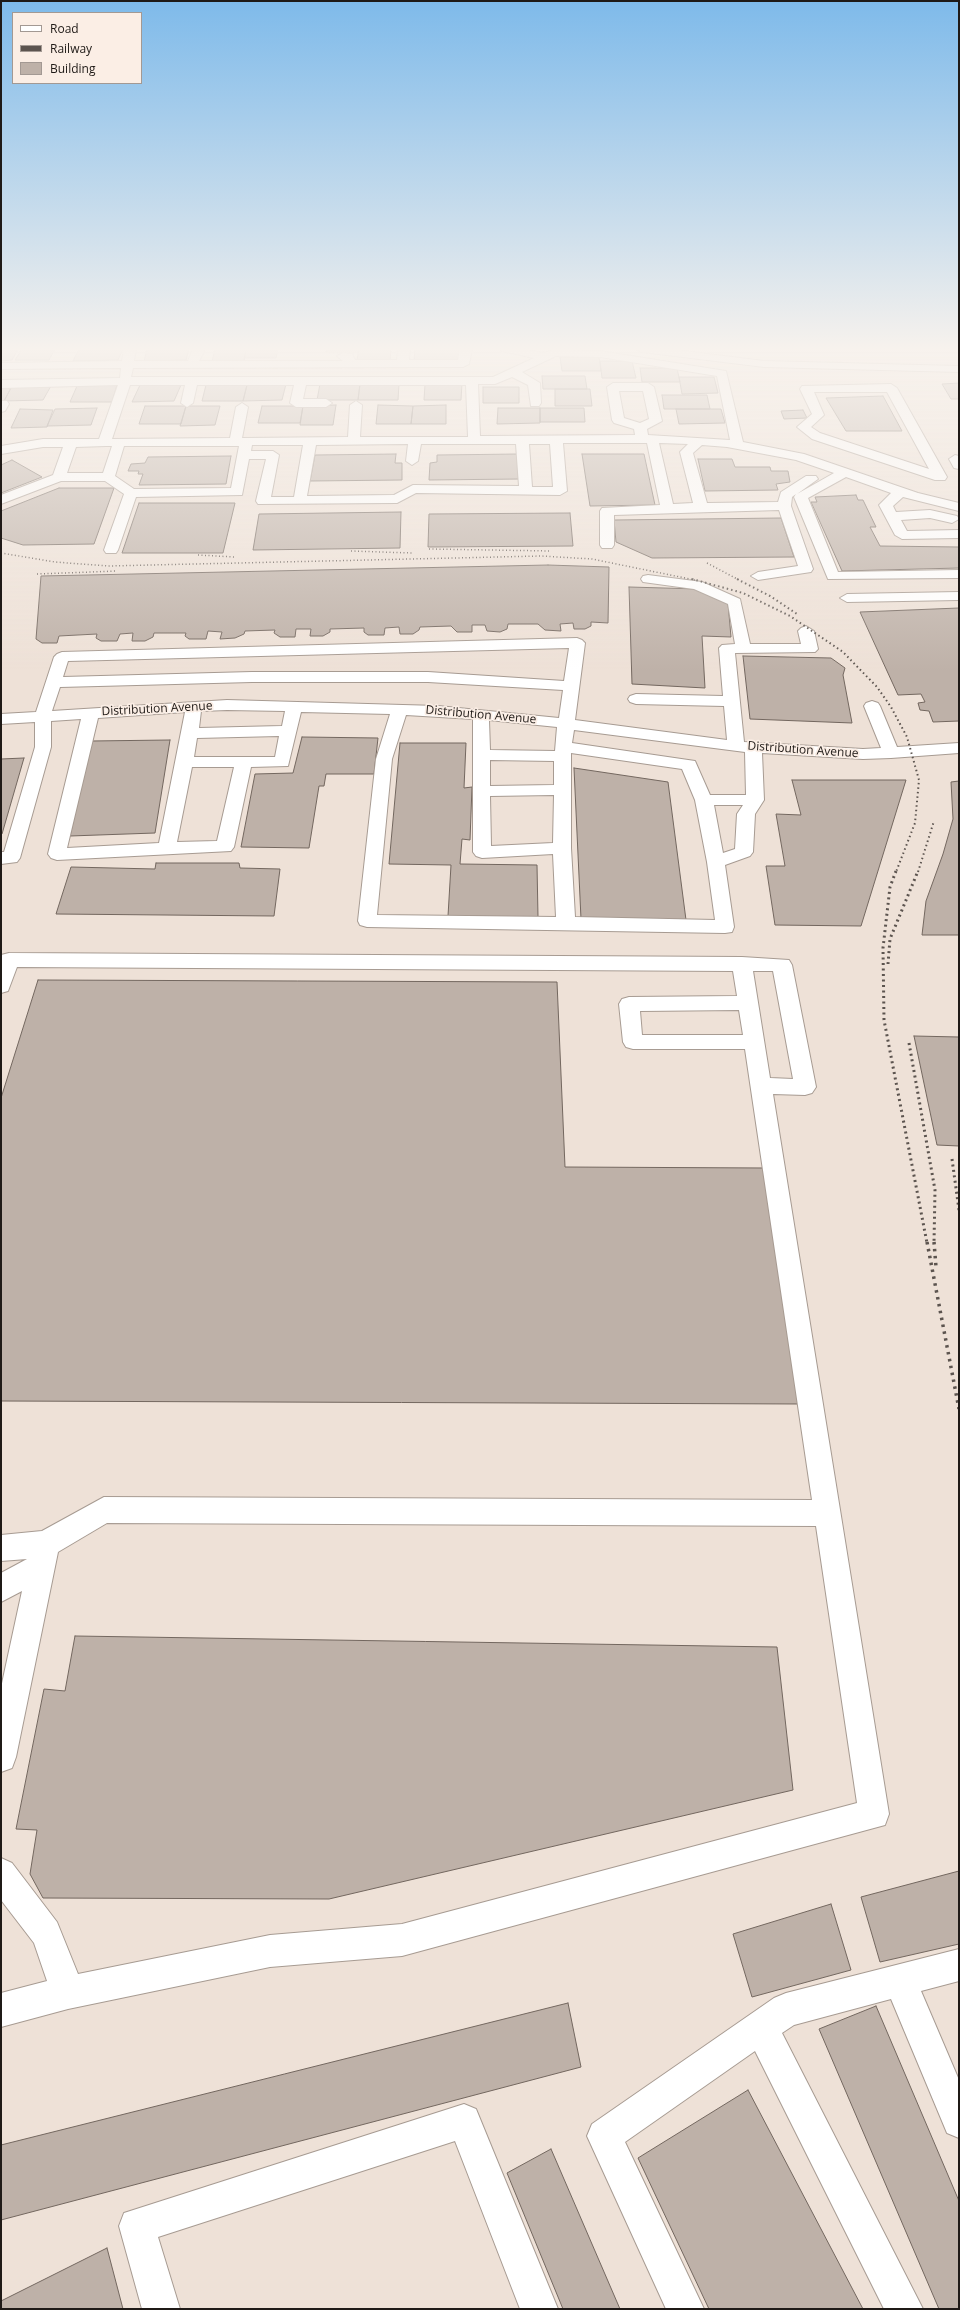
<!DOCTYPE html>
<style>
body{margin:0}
#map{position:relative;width:960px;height:2310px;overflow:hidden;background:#eee1d7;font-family:"Open Sans",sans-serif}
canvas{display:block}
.frame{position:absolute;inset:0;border:2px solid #1f1a17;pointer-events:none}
.legend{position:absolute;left:12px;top:12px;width:130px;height:72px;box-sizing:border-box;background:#fbeee5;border:1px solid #a39993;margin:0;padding:5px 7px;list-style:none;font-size:12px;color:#1f1a17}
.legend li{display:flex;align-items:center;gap:8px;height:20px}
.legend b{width:20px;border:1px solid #a39993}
</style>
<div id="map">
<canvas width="960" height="2310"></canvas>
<div class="frame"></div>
<ul class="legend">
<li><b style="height:5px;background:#fff"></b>Road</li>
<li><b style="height:5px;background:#5c544f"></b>Railway</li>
<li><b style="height:11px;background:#beb1a8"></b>Building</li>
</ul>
</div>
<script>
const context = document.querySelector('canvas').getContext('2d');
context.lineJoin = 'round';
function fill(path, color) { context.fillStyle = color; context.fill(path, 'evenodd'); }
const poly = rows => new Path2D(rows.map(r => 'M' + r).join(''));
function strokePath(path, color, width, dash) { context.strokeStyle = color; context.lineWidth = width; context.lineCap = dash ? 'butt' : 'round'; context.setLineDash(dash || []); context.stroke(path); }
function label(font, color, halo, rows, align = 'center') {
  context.font = font + ' "Open Sans",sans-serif'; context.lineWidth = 3.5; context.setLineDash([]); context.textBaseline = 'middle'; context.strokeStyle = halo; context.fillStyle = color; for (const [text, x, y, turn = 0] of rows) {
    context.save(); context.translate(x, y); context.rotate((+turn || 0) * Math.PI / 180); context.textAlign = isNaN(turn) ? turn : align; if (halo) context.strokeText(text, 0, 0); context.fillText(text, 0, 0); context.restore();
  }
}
const building = poly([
 [1,349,18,349,12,360,1,361,1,349],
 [22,349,55,349,49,360,15,360,22,349],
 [79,349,123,349,118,360,73,361,79,349],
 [147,349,189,349,186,360,144,361,147,349],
 [215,349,246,349,244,361,212,361,215,349],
 [246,349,278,349,276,358,244,358,246,349],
 [327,349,359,349,358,353,326,353,327,349],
 [359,349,391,349,390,360,357,360,359,349],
 [415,349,459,349,459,361,414,361,415,349],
 [560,357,599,357,601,371,562,371,560,357],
 [600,361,632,361,636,378,602,378,600,361],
 [640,368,677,368,680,382,642,382,640,368],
 [542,376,585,376,587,389,543,389,542,376],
 [679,377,714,377,718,393,682,394,679,377],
 [462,383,461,400,424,400,425,384,462,383],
 [959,383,959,399,951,399,942,384,959,383],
 [286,384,282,400,243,401,247,385,286,384],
 [320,384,360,384,358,400,317,400,320,384],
 [360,384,399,384,398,400,358,400,360,384],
 [117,385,112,402,70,402,77,386,117,385],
 [140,385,181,385,174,401,132,402,140,385],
 [206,385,247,385,243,401,202,401,206,385],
 [1,386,11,388,4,401,1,401,1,386],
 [12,386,51,386,43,400,4,401,12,386],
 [483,387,519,387,519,403,483,403,483,387],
 [555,389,590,389,592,406,555,406,555,389],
 [662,395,707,395,710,409,664,409,662,395],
 [883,396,902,431,846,431,826,398,883,396],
 [336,405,333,425,300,425,303,406,336,405],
 [378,405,413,406,411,424,376,424,378,405],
 [446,405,446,424,411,424,413,406,446,405],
 [145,406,186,406,181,424,139,424,145,406],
 [186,406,220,406,215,425,180,426,186,406],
 [262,406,303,406,300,423,258,423,262,406],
 [97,408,91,425,47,426,55,409,97,408],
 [498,408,540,408,540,423,497,424,498,408],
 [540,408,584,408,585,422,540,422,540,408],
 [20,409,53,410,47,427,11,428,20,409],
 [676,409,721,409,725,423,679,424,676,409],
 [803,410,807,418,784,419,781,411,803,410],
 [396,454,395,463,402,463,402,480,310,481,315,455,396,454],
 [519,454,520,479,429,480,430,463,437,462,437,455,519,454],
 [582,454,644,454,655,505,590,506,582,454],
 [231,456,226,484,139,485,143,474,138,474,139,471,128,471,131,464,145,463,148,457,231,456],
 [698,459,732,459,735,467,770,467,771,471,788,471,790,482,776,484,778,490,705,491,698,459],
 [12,460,42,477,1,493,1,465,12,460],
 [59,488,114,488,94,544,23,545,1,538,1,511,59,488],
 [856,495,858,500,863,500,876,527,870,527,880,546,959,547,959,568,842,571,811,502,817,502,815,497,856,495],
 [139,503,235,503,223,553,122,553,139,503],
 [401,512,400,548,253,550,259,514,401,512],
 [570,513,573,546,428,547,429,514,570,513],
 [781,518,794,557,652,558,616,542,614,520,781,518],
 [548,565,609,567,608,623,591,622,591,626,585,629,574,629,573,623,560,624,561,631,545,630,538,624,508,624,507,629,500,632,487,631,485,625,472,625,472,632,457,632,451,626,420,627,419,630,413,634,400,634,399,627,385,628,384,635,368,635,364,632,364,628,330,629,330,632,323,636,310,636,311,629,296,629,295,637,280,637,274,633,275,630,245,631,244,634,235,638,220,639,222,632,208,631,206,639,189,639,185,636,186,633,154,633,153,637,145,641,132,641,133,633,120,634,117,641,101,641,96,638,97,634,59,636,57,643,42,643,36,639,41,576,548,565],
 [629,587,699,589,728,603,731,637,702,636,705,688,632,684,629,587],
 [959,608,959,721,933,722,929,711,920,710,918,703,925,702,921,694,898,695,860,612,959,608],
 [743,656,831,658,845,668,843,675,852,723,750,719,743,656],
 [302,737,378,738,374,774,326,774,324,786,319,786,309,848,241,847,255,774,293,773,302,737],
 [170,740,155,833,70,836,91,741,170,740],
 [400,743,466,743,464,788,472,787,470,840,462,839,460,864,537,865,538,917,448,916,451,865,389,864,400,743],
 [24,758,2,834,1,834,1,759,24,758],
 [574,768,668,782,686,920,581,919,574,768],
 [792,780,906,780,861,926,775,925,766,866,785,866,776,814,801,815,792,780],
 [959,781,959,935,922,935,926,901,943,854,953,819,951,782,959,781],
 [156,863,239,863,240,868,280,869,274,916,56,914,71,867,155,869,156,863],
 [38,980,557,982,565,1167,766,1168,802,1404,1,1401,1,1098,38,980],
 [914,1036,959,1037,959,1146,937,1145,914,1036],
 [75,1636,777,1647,793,1790,329,1899,43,1898,30,1874,37,1830,16,1829,44,1689,65,1691,75,1636],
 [959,1871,959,1944,880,1962,861,1897,959,1871],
 [831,1904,851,1970,752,1997,733,1934,831,1904],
 [568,2003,581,2067,1,2220,1,2145,568,2003],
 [876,2006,959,2201,959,2309,939,2309,819,2029,876,2006],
 [748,2090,863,2309,709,2309,638,2158,748,2090],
 [551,2149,620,2309,563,2309,507,2173,551,2149],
 [107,2248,123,2309,1,2309,1,2301,107,2248]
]);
fill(building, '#beb1a8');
strokePath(building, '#73675f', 1);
const minor = poly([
 [124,349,136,349,134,361,188,361,193,349,205,349,199,361,343,361,337,356,343,353,352,354,355,360,397,360,398,349,410,349,409,360,458,360,460,349,472,349,469,364,463,367,133,368,131,377,493,377,534,358,502,351,500,349,522,349,544,353,554,350,600,351,726,371,743,442,804,454,918,493,959,503,959,511,903,497,893,506,896,512,930,510,957,516,959,519,952,523,930,518,901,520,907,531,959,530,959,538,902,539,895,535,879,505,891,493,846,477,808,498,838,572,959,570,959,578,828,579,794,497,796,494,792,497,791,506,813,569,811,572,758,580,751,576,758,572,798,566,779,510,614,515,614,545,612,548,602,548,600,545,600,511,602,508,660,505,647,443,563,443,567,491,560,495,416,493,397,503,258,504,256,501,266,459,249,459,242,495,136,497,118,550,116,553,106,553,104,550,124,494,105,481,61,481,1,504,1,495,53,475,63,447,43,447,1,454,1,446,43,439,99,439,118,385,1,388,1,380,120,378,121,368,1,369,1,363,122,361,124,349],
 [556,356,600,357,717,376,730,440,648,435,647,429,662,421,654,387,648,383,613,383,607,387,612,420,614,423,634,429,635,435,480,436,478,384,495,384,512,377,528,385,531,406,539,406,541,403,540,383,522,372,556,356],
 [130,385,185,385,181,403,187,407,193,403,197,385,294,385,290,403,296,407,326,407,332,403,326,399,303,399,306,385,466,385,468,437,360,437,362,405,356,401,350,405,348,437,242,438,248,407,242,403,236,407,230,438,112,439,130,385],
 [619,391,643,391,649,419,640,423,624,418,619,391],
 [659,443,688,444,680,452,693,503,673,504,659,443],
 [408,444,406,461,412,465,418,461,421,444,516,444,519,486,413,485,394,495,307,496,316,445,408,444],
 [529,444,550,444,553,487,532,487,529,444],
 [252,445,303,445,294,497,271,497,279,455,273,451,251,451,252,445],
 [702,445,727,447,796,460,834,473,797,494,818,479,816,476,806,476,781,492,778,502,707,503,693,453,702,445],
 [106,446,112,446,103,473,67,473,76,447,106,446],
 [124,446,239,446,231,488,134,489,115,476,124,446],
 [891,384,897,388,947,477,945,480,935,480,812,439,797,427,812,414,800,389,802,386,891,384],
 [814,392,887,392,929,469,820,433,811,427,824,415,814,392],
 [1,401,7,401,9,404,5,411,1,412,1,401],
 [955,455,959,456,959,469,954,468,949,459,955,455],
 [648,575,702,582,740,599,750,644,801,644,798,631,801,628,806,626,814,631,818,649,815,652,735,653,744,742,863,749,881,748,864,706,866,703,872,701,878,703,880,706,897,747,959,743,959,753,891,758,863,759,762,753,764,800,755,814,753,852,750,856,725,865,734,927,732,932,725,933,367,927,360,925,358,921,376,759,390,714,301,712,288,766,251,767,234,847,231,851,57,860,51,858,48,854,81,719,51,721,51,747,20,858,17,862,1,864,1,852,4,852,35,747,35,722,1,724,1,714,36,712,54,657,57,654,62,652,577,638,582,640,585,643,575,720,727,740,724,706,636,704,630,702,628,699,630,696,636,694,723,696,719,648,722,645,735,644,728,604,694,589,643,582,641,579,643,576,648,575],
 [569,648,564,681,428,672,252,672,63,677,68,661,569,648],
 [252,682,428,682,563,690,559,718,438,706,227,700,52,711,60,687,252,682],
 [227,710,285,711,282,726,199,728,201,711,227,710],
 [185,712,159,843,67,848,98,718,185,712],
 [406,715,473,719,473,852,476,856,482,858,553,854,556,917,377,915,392,759,406,715],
 [489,720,557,727,555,751,490,750,489,720],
 [574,730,745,752,746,795,710,795,695,761,572,743,574,730],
 [279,736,275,757,194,757,197,738,279,736],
 [571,753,682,769,695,800,707,862,715,920,575,917,571,848,571,753],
 [490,760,554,761,554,785,490,786,490,760],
 [192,767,234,767,217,841,177,842,192,767],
 [554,795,553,843,491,846,490,796,554,795],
 [714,805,743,805,737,814,735,849,723,853,714,805],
 [959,592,959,600,847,602,840,598,847,594,959,592],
 [9,953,742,957,789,960,792,965,816,1087,812,1093,805,1095,773,1094,889,1814,885,1825,402,1956,270,1967,68,2009,1,2027,1,1993,47,1981,34,1943,1,1900,1,1858,12,1863,57,1922,78,1974,270,1935,402,1924,857,1803,816,1526,107,1523,58,1552,16,1757,12,1768,1,1772,1,1688,22,1591,1,1602,1,1573,27,1559,1,1561,1,1535,42,1531,104,1497,812,1500,745,1049,633,1049,626,1047,623,1042,619,1004,622,999,629,997,737,996,733,971,17,967,8,991,1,993,1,955,9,953],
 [753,971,773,971,793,1079,770,1078,753,971],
 [739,1010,743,1035,642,1035,640,1011,739,1010],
 [959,1949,959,1981,921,1991,959,2080,959,2138,947,2133,891,1999,794,2025,782,2033,923,2309,884,2309,755,2051,625,2142,704,2309,666,2309,587,2136,592,2124,774,1998,786,1993,959,1949],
 [464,2104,476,2109,558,2309,520,2309,455,2141,158,2237,180,2309,142,2309,119,2226,124,2213,464,2104]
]);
const major = poly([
 [636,349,668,349,764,361,959,366,959,372,764,367,642,352,636,349]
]);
strokePath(minor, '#a79b92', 2);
strokePath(major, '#a79b92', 2);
fill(minor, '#fff');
fill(major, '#fff');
strokePath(poly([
 [429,549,551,551],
 [351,551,412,553],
 [1,553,55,562,108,566,541,556,592,559,695,580],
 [198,555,235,557],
 [707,563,739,580],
 [37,574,117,571]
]), '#5c544f', 1.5, [1, 2.5]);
strokePath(poly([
 [692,579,743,593,790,616,843,652,877,687,891,707,907,737,919,780,915,823,896,872],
 [737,579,770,596,797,614],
 [918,872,934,821]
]), '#5c544f', 2, [1.5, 3]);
strokePath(poly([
 [896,871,890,887,883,948,884,1020,927,1243],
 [888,964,890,939,918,871],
 [909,1043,935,1190,934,1243],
 [952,1159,959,1210]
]), '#5c544f', 3, [2, 3.5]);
strokePath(poly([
 [927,1242,959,1409],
 [934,1242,936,1267]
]), '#5c544f', 3.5, [2.5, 4.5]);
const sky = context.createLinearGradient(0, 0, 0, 672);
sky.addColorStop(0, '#7ebaea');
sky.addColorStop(0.52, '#f7f2ed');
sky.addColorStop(1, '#f7f2ed00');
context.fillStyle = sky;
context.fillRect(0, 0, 960, 672);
label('12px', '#1f1a17', '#fbeee5', [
 ["Distribution Avenue",157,709,-3],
 ["Distribution Avenue",481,715,5],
 ["Distribution Avenue",803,750,4]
]);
</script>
